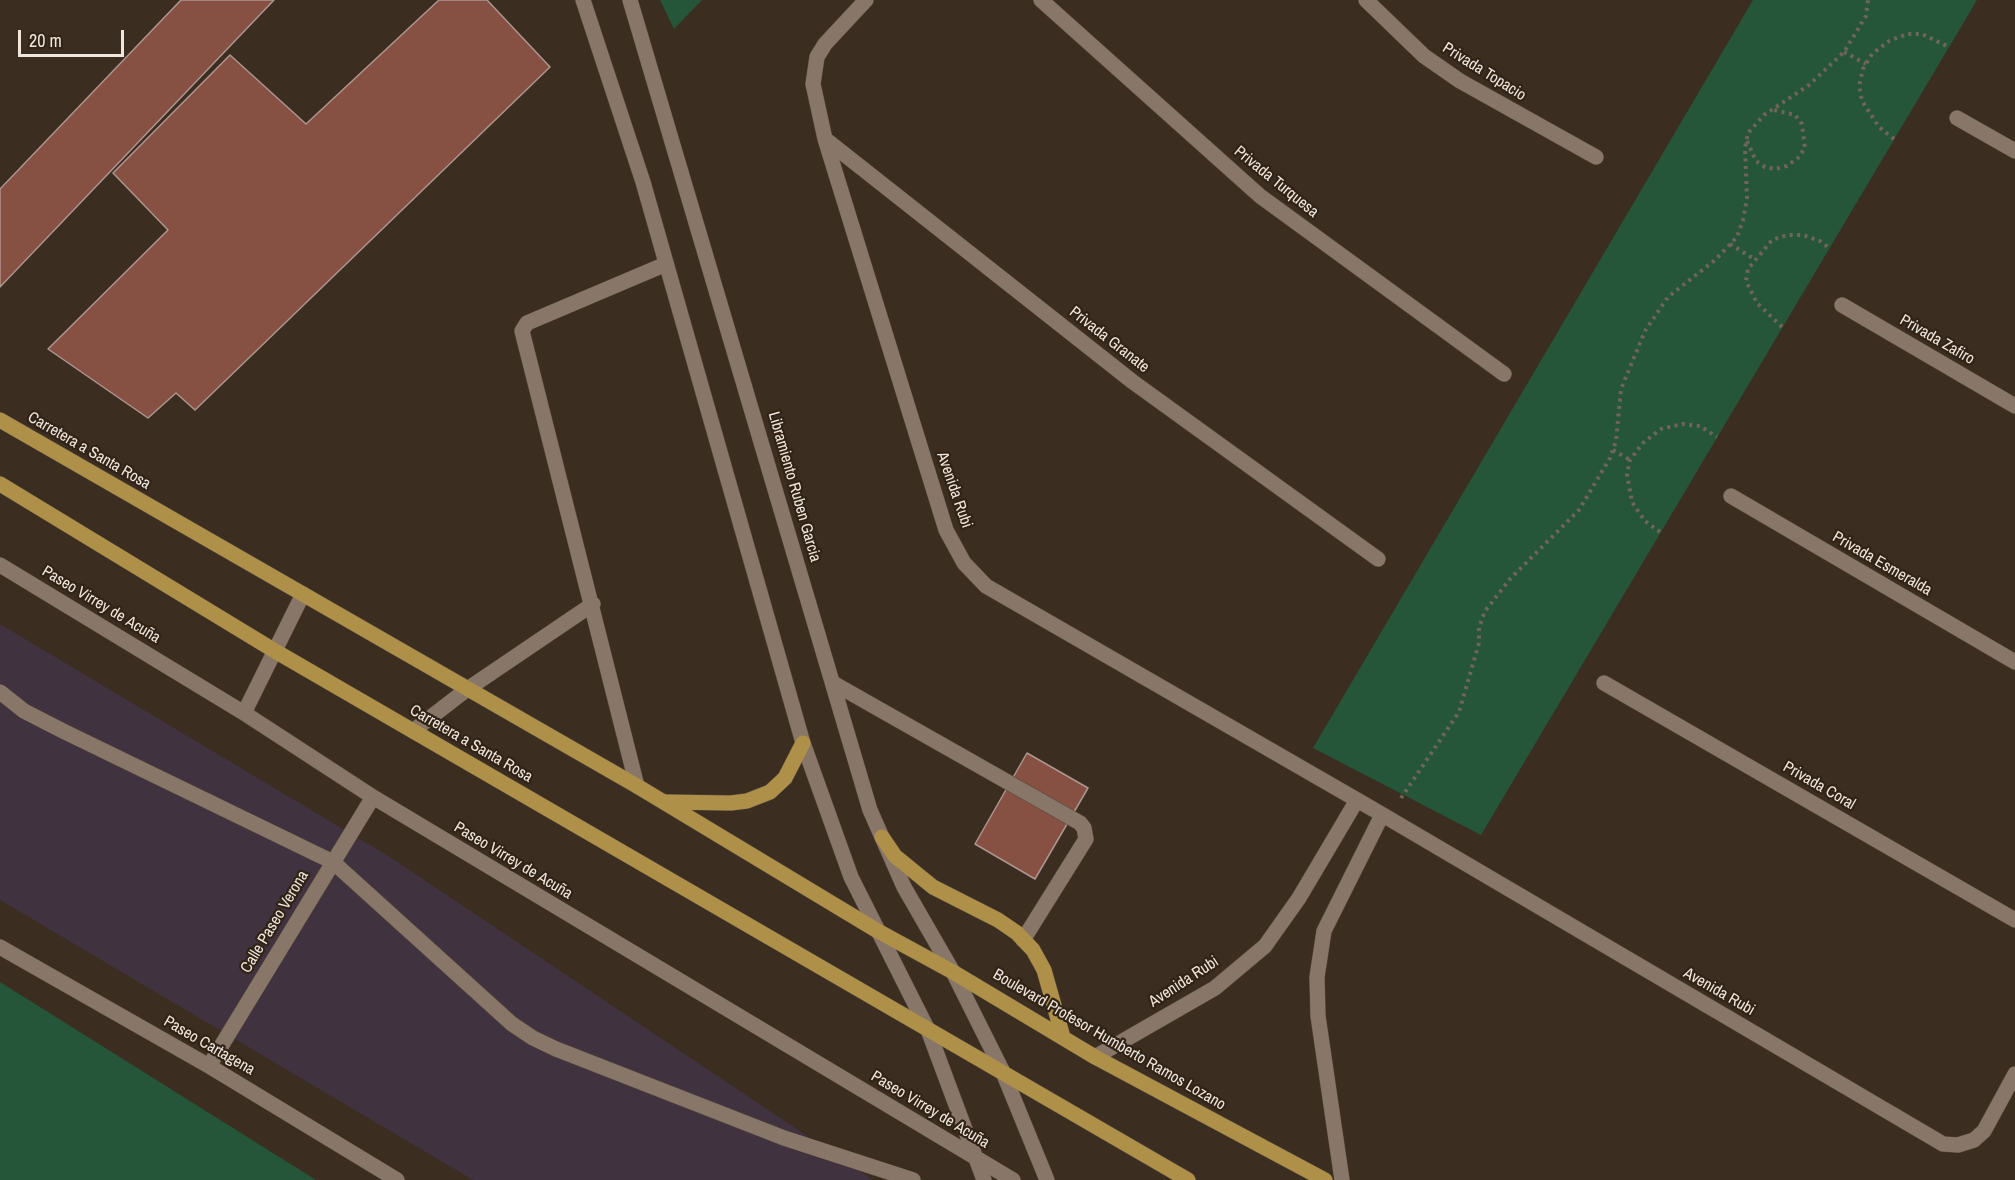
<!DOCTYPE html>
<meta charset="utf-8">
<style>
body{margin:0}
#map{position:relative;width:2015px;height:1180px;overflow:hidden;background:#3b2d1f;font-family:"Archivo Narrow",sans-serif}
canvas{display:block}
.scale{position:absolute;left:18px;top:30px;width:106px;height:27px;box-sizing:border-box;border:3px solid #efe6dd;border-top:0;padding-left:8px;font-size:18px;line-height:21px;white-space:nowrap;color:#efe6dd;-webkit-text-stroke:4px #312316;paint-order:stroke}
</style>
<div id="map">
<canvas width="2015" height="1180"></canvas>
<div class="scale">20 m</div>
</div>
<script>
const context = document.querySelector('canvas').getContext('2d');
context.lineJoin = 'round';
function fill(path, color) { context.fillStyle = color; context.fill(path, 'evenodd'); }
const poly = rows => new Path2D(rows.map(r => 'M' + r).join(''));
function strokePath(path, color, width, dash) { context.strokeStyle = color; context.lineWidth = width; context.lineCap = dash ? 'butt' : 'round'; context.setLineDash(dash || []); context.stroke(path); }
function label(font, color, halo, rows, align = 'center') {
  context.font = font + ' "Archivo Narrow",sans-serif'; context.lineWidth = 4.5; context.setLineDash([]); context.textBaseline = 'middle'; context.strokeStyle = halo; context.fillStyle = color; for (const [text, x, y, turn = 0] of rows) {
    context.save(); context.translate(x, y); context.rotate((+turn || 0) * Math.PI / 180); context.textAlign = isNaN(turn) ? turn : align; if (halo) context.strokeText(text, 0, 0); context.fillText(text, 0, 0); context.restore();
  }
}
fill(poly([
 [0,624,390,857,873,1180,473,1180,0,900]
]), '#41323f');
fill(poly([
 [660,0,702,0,674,29],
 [1753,0,1977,0,1481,835,1313,748],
 [0,982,316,1180,0,1180]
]), '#255639');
const building = poly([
 [181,0,274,0,0,287,0,189,181,0],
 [439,0,487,0,550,67,195,410,176,393,148,418,48,349,168,230,113,173,230,55,306,124,439,0],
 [1027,753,1088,788,1035,879,975,844,1027,753]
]);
fill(building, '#865042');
strokePath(building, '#ae9690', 1.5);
const service = poly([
 [833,683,1080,823,1084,828,1086,839,1023,940],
 [0,692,24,711,63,731,333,862,512,1024,533,1038,556,1049,784,1138,913,1180],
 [413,731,466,690,593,604],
 [637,786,522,331,527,323,666,264]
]);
const minor = poly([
 [866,0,825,44,817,57,813,84,825,139,946,530,964,563,986,586,1371,808,1943,1144,1958,1145,1974,1140,1984,1131,2015,1074],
 [1041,0,1260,196,1504,374],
 [1366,0,1424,56,1460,81,1596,157],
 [1957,118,2015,151],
 [825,139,1133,382,1378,559],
 [1842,305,2015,406],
 [1731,496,2015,662],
 [0,565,244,713,373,797,1013,1180],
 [1604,683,2015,920],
 [244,713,303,594],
 [0,947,209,1066,397,1180],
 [928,1030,984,1180],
 [1095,1057,1215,988,1265,946,1299,898,1357,800],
 [209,1066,373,797],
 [1002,1070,1047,1180],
 [1342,1180,1318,1016,1317,977,1324,931,1382,815]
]);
const tertiary = poly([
 [583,0,643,182,803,743,851,877,928,1030],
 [630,0,870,810,904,887,953,972,1002,1070]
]);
const primary = poly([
 [0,420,637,786,876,930,953,972,1095,1057,1325,1180],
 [0,484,275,651,1188,1180],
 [666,802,731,803,747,801,770,792,785,778,803,743],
 [882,837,895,856,933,887,998,920,1017,933,1033,950,1044,970,1063,1037]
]);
strokePath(service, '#574b3f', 16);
strokePath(minor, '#574b3f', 16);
strokePath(tertiary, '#574b3f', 16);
strokePath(primary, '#574b3f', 16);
strokePath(poly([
 [1844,52,1866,64],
 [1894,139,1879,127,1862,101,1859,86,1863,69,1872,54,1889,41,1907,34,1922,34,1949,47],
 [1747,141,1756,161,1765,167,1775,169,1787,166,1798,158,1805,148,1802,124,1795,115,1774,110],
 [1730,244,1754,259],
 [1782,327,1757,303,1746,281,1748,269,1772,240,1787,235,1803,235,1820,241,1829,248],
 [1613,450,1630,460],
 [1660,532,1645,521,1632,502,1627,474,1630,460,1643,443,1661,429,1682,424,1700,426,1717,437],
 [1401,798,1459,712,1479,643,1479,628,1485,611,1510,579,1579,510,1610,458,1616,441,1621,389,1645,331,1668,297,1715,260,1737,237,1743,220,1747,198,1745,148,1748,133,1764,115,1809,85,1844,52,1866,16,1868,0]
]), '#716558', 4, [3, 4.5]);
strokePath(service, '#887768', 15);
strokePath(minor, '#887768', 15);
strokePath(tertiary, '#887768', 15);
strokePath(primary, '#ae9048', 15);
label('16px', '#efe6dd', '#312316', [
 ["Privada Topacio",1484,72,32],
 ["Privada Turquesa",1276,182,39],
 ["Privada Granate",1109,340,38],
 ["Privada Zafiro",1937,340,30],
 ["Carretera a Santa Rosa",89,451,30],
 ["Libramiento Ruben Garcia",794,487,74],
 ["Avenida Rubi",954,490,71],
 ["Privada Esmeralda",1882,564,30],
 ["Paseo Virrey de Acuña",101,605,31],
 ["Carretera a Santa Rosa",471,744,30],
 ["Privada Coral",1819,786,30],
 ["Paseo Virrey de Acuña",513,861,31],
 ["Calle Paseo Verona",275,922,-59],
 ["Avenida Rubi",1184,982,-33],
 ["Avenida Rubi",1719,992,30],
 ["Boulevard Profesor Humberto Ramos Lozano",1109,1040,30],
 ["Paseo Cartagena",209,1046,30],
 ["Paseo Virrey de Acuña",930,1110,31]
]);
</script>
